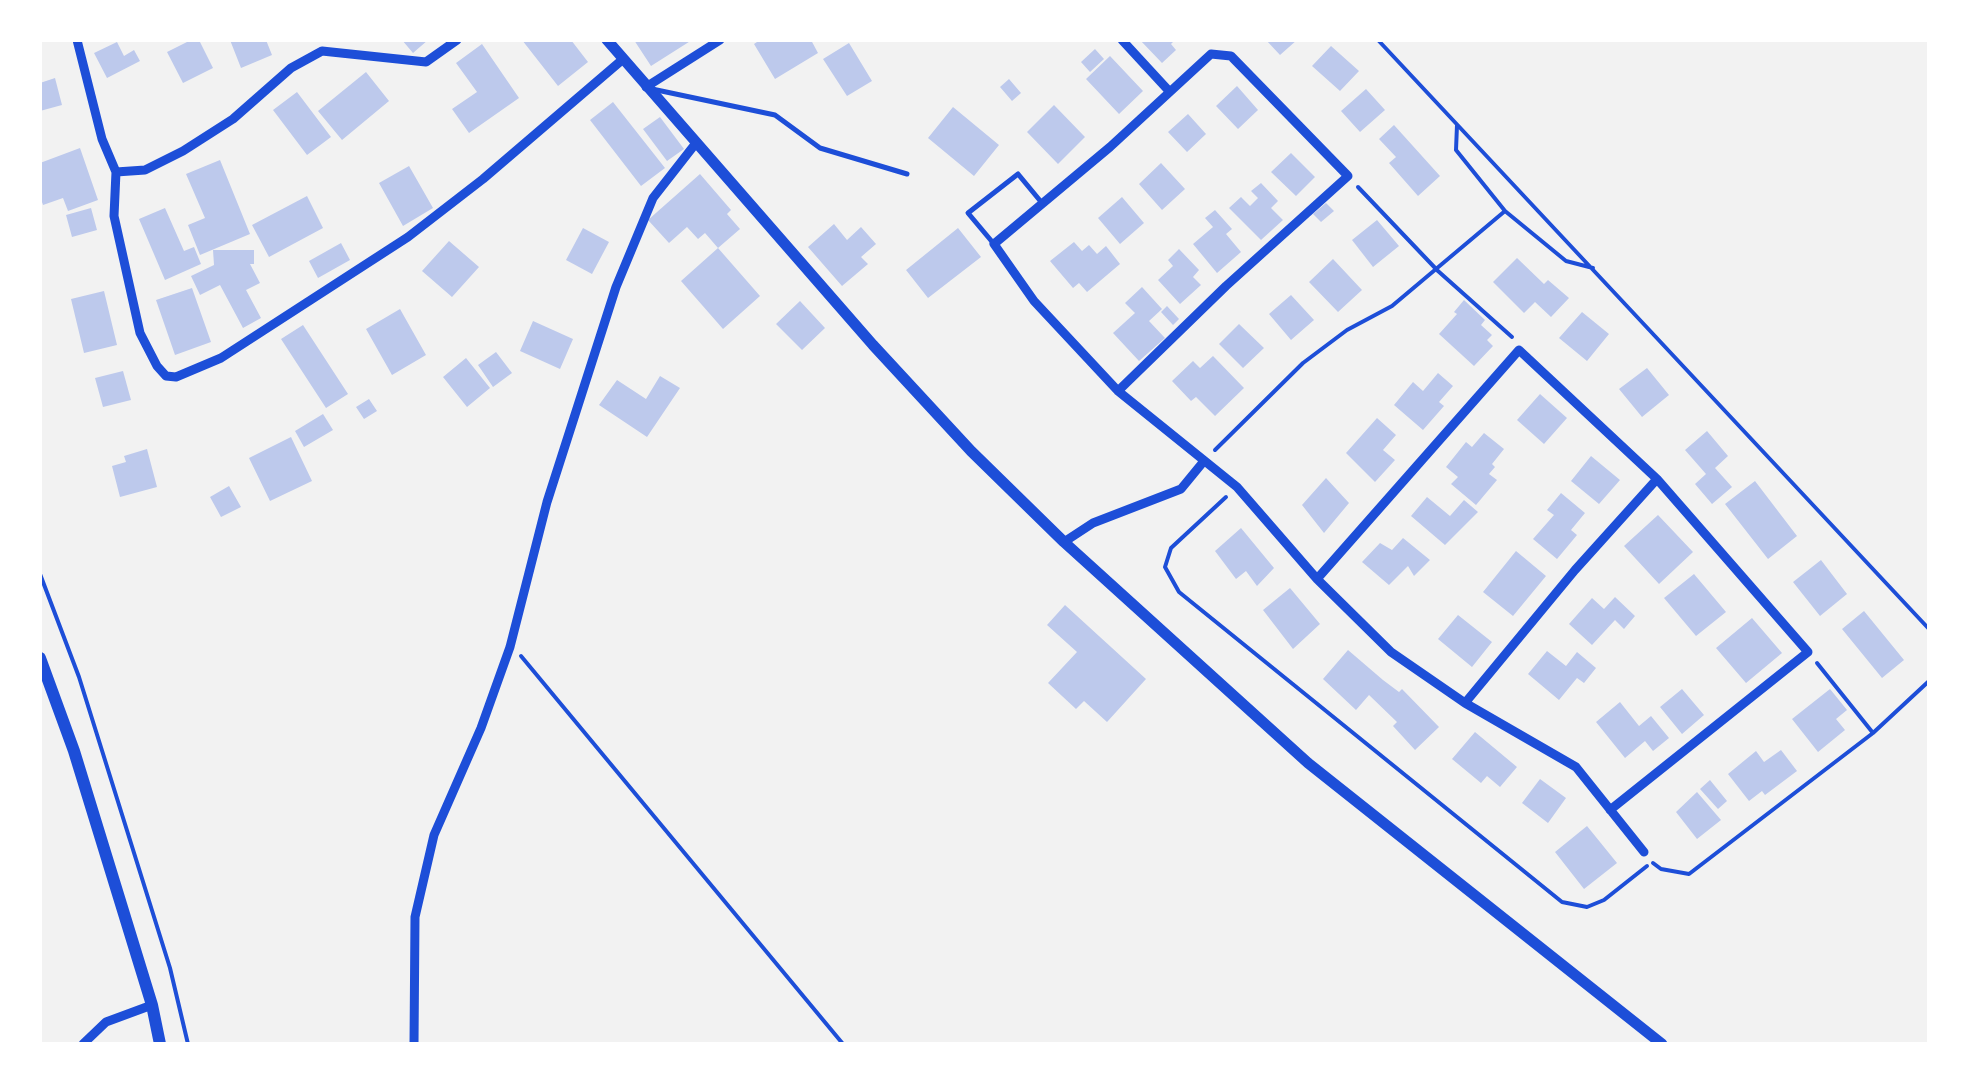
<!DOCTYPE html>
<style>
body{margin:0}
#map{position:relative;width:1969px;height:1084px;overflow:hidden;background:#f2f2f2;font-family:"PT Sans",sans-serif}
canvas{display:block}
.frame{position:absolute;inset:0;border:42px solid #fff;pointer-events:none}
</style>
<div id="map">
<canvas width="1969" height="1084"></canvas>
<div class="frame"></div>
</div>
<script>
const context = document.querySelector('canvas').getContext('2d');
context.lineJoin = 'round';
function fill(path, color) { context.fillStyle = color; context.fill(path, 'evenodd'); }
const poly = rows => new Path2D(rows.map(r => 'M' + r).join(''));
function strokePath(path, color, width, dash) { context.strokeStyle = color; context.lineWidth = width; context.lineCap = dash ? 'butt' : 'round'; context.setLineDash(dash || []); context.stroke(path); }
fill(poly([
 [191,40,199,40,213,68,183,83,167,52],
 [230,40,266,40,272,55,241,68],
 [402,40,428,40,413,53],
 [522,40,571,40,588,62,558,86],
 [634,40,692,40,651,66],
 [760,40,811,40,818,53,775,79,754,44],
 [1140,40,1175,40,1171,44,1176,50,1162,63],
 [1266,40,1297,40,1280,55],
 [117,42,124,56,134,50,140,61,107,78,94,53],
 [849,43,872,81,847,96,823,59],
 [482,44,519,98,469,133,452,109,477,92,456,63],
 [1331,46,1359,71,1340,91,1312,66],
 [1095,49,1104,59,1090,72,1081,62],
 [1110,56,1143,91,1119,114,1086,79],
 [366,72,389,101,342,140,318,111],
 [55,78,62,105,40,111,40,83],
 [1009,79,1021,93,1012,101,1000,87],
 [1237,86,1258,110,1238,129,1216,106],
 [1366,89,1385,110,1360,132,1341,111],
 [297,92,331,137,307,155,273,110],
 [613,102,665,168,641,186,590,120],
 [1054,105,1085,137,1058,164,1027,132],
 [953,107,999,145,974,176,928,138],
 [1188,114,1206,134,1187,152,1168,132],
 [660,117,684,149,667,161,643,129],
 [1394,125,1440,176,1418,196,1389,163,1396,157,1379,139],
 [80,148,98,200,68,211,63,198,43,205,40,196,40,163],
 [1291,153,1315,177,1296,196,1271,172],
 [220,160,250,234,200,255,188,225,205,218,186,174],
 [1161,163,1185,189,1162,210,1139,184],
 [409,166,433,208,403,226,379,183],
 [700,174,731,210,727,214,740,229,718,248,705,233,698,239,687,227,669,243,648,220],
 [1261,183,1278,201,1271,208,1283,220,1261,240,1229,208,1241,197,1250,206,1258,198,1251,191],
 [307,196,323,228,269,257,252,225],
 [1122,197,1144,223,1120,244,1098,218],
 [1326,203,1334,211,1321,222,1313,214],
 [91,208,97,230,72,237,66,215],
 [165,208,184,251,194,247,201,264,165,280,139,219],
 [1215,210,1232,229,1226,234,1241,252,1217,273,1193,244,1213,227,1205,218],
 [1377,220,1399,246,1373,267,1352,240],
 [834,224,847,240,861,227,876,244,861,257,868,264,842,286,808,247],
 [583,228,609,242,592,274,566,260],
 [958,228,981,257,928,298,906,270],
 [449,241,479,267,452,297,422,271],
 [1074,242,1082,251,1089,245,1097,254,1106,246,1120,264,1087,292,1079,283,1073,288,1050,261],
 [341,243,350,260,318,278,309,261],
 [718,248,760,296,723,329,681,281],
 [1179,249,1199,270,1193,277,1201,285,1180,304,1158,280,1173,266,1168,260],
 [213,250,254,250,254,264,250,264,260,283,246,290,261,318,243,328,220,285,200,295,191,276,214,265],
 [1517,258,1544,284,1548,280,1569,298,1551,317,1535,302,1524,313,1493,282],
 [1333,259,1362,290,1338,312,1309,282],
 [1142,287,1162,309,1149,321,1165,338,1139,361,1113,333,1135,313,1125,303],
 [192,288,211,342,175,355,156,300],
 [104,291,117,345,84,353,71,299],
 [1291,295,1314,320,1291,340,1269,314],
 [1464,300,1485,320,1481,325,1492,335,1487,340,1493,346,1474,366,1439,334,1457,314,1454,312],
 [800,301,825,328,802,350,776,324],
 [1167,306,1179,319,1173,325,1161,312],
 [400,309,426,355,392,375,366,329],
 [1582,312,1609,334,1587,361,1559,338],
 [533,321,573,339,560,369,520,351],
 [1239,324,1264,348,1243,368,1219,344],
 [303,325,348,394,326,408,281,339],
 [496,352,512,373,493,387,478,365],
 [1213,356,1244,388,1215,416,1196,397,1191,401,1172,381,1193,361,1200,368],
 [466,358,490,388,467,407,443,377],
 [1647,368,1669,395,1642,417,1619,389],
 [123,371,131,400,103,407,95,378],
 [1438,373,1453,386,1439,402,1444,406,1423,430,1394,405,1413,382,1423,391],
 [660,376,680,388,647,437,599,405,617,380,646,399],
 [1540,394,1567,418,1544,444,1517,420],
 [369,399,377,411,364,419,356,407],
 [323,414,333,430,304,447,295,431],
 [1377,418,1396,435,1383,450,1395,460,1375,482,1346,453],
 [1707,431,1728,456,1715,468,1732,487,1712,504,1695,484,1706,474,1685,450],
 [1484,433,1504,449,1492,464,1495,467,1489,474,1497,480,1476,505,1451,484,1458,477,1446,467,1466,442,1472,447],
 [291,437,312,481,270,501,249,458],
 [147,449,157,487,120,497,112,466,126,462,124,456],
 [1591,456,1620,480,1599,504,1571,481],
 [1326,478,1349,503,1324,533,1302,505],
 [1755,481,1797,536,1768,559,1725,504],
 [229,486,241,507,221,517,210,497],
 [1561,493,1585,513,1571,530,1577,535,1557,559,1533,539,1554,515,1547,510],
 [1427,497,1450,516,1464,500,1478,512,1445,545,1411,516],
 [1658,515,1693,552,1659,584,1624,546],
 [1241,528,1274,568,1257,586,1246,571,1236,579,1215,551],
 [1403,538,1430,560,1414,576,1408,566,1389,585,1362,562,1380,543,1392,550],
 [1516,551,1546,576,1513,616,1483,592],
 [1821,560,1847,594,1820,616,1793,582],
 [1694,574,1726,612,1696,636,1664,598],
 [1290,588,1320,624,1293,649,1263,610],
 [1615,597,1635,616,1624,629,1615,620,1592,645,1569,624,1592,598,1604,609],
 [1065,605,1146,679,1107,722,1084,701,1076,709,1048,683,1077,652,1047,625],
 [1864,611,1904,660,1882,678,1842,629],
 [1458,615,1492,642,1472,667,1438,639],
 [1752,618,1782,653,1746,683,1716,648],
 [1348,650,1383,680,1399,692,1402,689,1439,727,1415,750,1393,726,1397,722,1369,695,1356,710,1323,679],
 [1547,651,1566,666,1577,652,1596,668,1584,683,1577,678,1559,700,1528,674],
 [1682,689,1704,715,1682,734,1660,707],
 [1830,689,1847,710,1836,719,1845,730,1818,752,1792,719],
 [1620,702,1639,726,1651,716,1669,738,1653,751,1645,741,1625,758,1596,722],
 [1475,732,1517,767,1500,787,1487,776,1481,783,1452,759],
 [1781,750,1797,771,1765,795,1762,791,1749,801,1728,774,1756,751,1764,762],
 [1540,779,1566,798,1548,823,1522,803],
 [1710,780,1727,801,1718,809,1700,789],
 [1697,792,1721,820,1697,839,1676,812],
 [1587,826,1617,863,1584,889,1555,852]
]), '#bdc9ec');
strokePath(poly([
 [1378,40,1929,629],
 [1457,125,1456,150,1505,211,1566,261,1593,268],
 [1358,187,1438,271,1512,337],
 [1215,450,1303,363,1347,330,1392,306,1505,211],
 [1226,497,1171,548,1165,567,1179,592,1562,902,1587,907,1604,900,1647,866],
 [40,574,79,677,170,968,188,1044],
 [521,656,843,1044],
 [1817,663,1873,733],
 [1653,863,1661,869,1689,874,1873,733,1929,681]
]), '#1d4ed8', 4);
strokePath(poly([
 [652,89,775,115,820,148,907,174],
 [994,244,968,213,1018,174,1042,203]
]), '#1d4ed8', 5);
strokePath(poly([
 [77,40,102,139,116,172,114,216,140,333,157,366,166,376,176,377,221,358,408,237,483,179,622,60],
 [1122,40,1169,91],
 [646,87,720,40],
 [116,172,145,170,183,151,233,119,291,68,322,51,426,62,457,40],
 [1118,391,1226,286,1348,176,1231,56,1211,54,1110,147,994,244,1034,301,1118,391,1237,487,1317,579,1391,652,1465,703,1576,767,1644,852],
 [1064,542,1093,523,1181,489,1204,461],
 [1317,579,1519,350,1657,479,1808,652,1610,810],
 [1465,703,1575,570,1657,479],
 [83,1044,106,1022,152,1005],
 [414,1044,415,917,434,835,481,728,510,647,547,502,616,287,653,198,696,143]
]), '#1d4ed8', 9);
strokePath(poly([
 [607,40,873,345,971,451,1064,542,1308,763,1662,1044]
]), '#1d4ed8', 11);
strokePath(poly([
 [40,658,74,751,152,1005,160,1044]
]), '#1d4ed8', 12);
</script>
